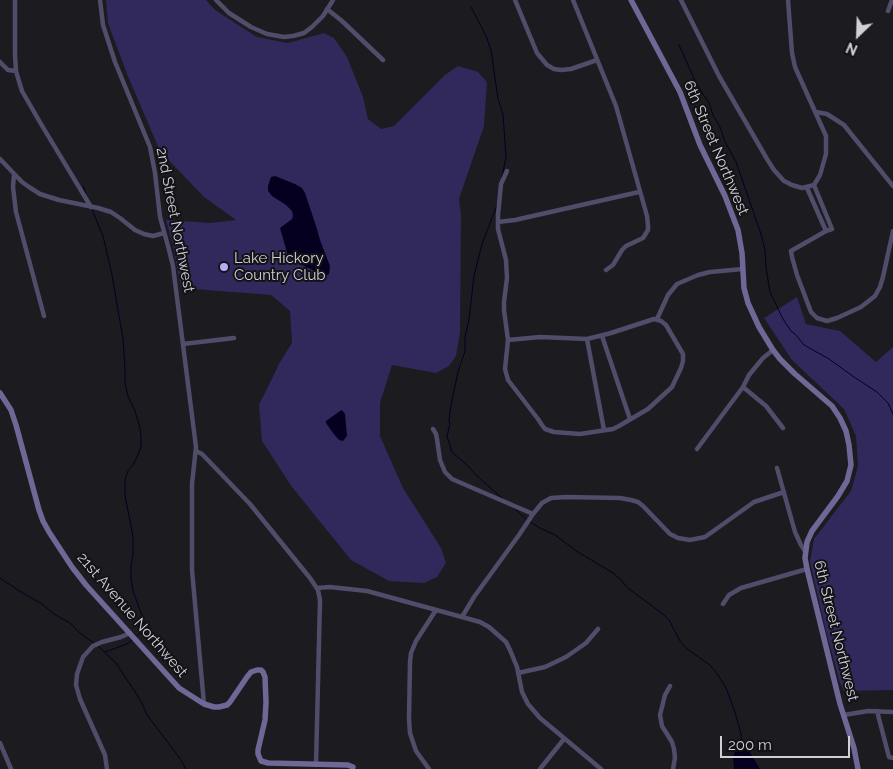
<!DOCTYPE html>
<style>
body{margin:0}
#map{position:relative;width:893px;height:769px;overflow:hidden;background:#1b1b20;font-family:Raleway,sans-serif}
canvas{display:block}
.north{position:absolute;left:833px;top:10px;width:50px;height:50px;-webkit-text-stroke:4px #121217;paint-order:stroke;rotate:204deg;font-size:14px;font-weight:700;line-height:20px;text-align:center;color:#d1d1d5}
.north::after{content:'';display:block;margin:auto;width:18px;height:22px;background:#d1d1d5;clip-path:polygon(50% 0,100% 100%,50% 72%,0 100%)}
.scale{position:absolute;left:720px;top:736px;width:130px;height:22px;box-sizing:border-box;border:2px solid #d1d1d5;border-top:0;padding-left:6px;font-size:15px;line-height:18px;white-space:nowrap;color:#d1d1d5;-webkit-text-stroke:4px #121217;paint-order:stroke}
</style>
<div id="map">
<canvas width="893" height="769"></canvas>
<div class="north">N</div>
<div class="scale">200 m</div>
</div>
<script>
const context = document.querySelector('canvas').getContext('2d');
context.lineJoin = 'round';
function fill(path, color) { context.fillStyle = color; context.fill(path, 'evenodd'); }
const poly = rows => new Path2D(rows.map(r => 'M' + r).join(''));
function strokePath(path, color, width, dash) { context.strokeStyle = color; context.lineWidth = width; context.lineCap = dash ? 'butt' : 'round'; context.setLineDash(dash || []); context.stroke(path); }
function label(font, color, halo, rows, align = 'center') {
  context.font = font + ' Raleway,sans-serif'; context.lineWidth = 4; context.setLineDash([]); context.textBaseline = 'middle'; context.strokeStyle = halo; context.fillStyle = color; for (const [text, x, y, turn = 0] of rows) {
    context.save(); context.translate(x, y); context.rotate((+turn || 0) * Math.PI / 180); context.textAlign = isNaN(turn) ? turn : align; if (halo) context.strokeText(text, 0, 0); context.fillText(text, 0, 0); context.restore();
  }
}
fill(poly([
 [106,0,206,0,215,10,257,37,288,43,324,33,334,38,347,57,363,97,368,119,381,129,394,126,445,75,458,66,478,72,487,82,484,126,459,199,461,215,460,332,456,356,449,366,436,373,392,365,380,403,380,436,403,488,441,548,446,563,437,577,424,583,389,581,351,560,292,487,262,441,259,405,280,362,292,343,290,311,271,295,181,288,173,245,166,220,210,223,236,220,204,197,160,151,127,74,108,23],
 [797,297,806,324,840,331,876,362,893,347,893,690,844,691,840,683,826,631,810,562,814,539,851,491,858,466,856,436,844,409,792,360,764,318]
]), '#31285c');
fill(poly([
 [275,176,295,184,302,188,305,193,317,229,320,240,330,266,329,274,327,275,323,275,296,262,288,256,280,228,292,219,293,216,292,211,286,205,272,196,268,191,268,186,271,177],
 [342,410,345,414,347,436,343,441,339,440,333,433,326,423,326,421,340,411],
 [742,744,748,749,760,769,734,769,733,756,735,752]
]), '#060020');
strokePath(poly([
 [471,7,486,36,491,50,498,99,503,114,506,157,502,177],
 [679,45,697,85,709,103,713,115,720,127,725,142,736,162,761,234,765,250,766,268,770,292,783,319,791,331,795,334,804,345,829,359,854,377,877,392,888,403,893,414],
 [83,186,87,197],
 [497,205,482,244,474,276,469,319,465,337,465,351,458,372,453,395,450,411,449,421,450,423,447,436,452,452,466,464,476,475,503,499],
 [91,207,103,236,112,275,123,339,125,368,125,383,128,396,135,411,140,428,141,437,141,447,138,455,133,465,128,471,125,480,125,496,133,536,133,556,131,565,131,579,133,591,144,621,142,631,137,636],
 [515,509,527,520],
 [530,522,540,528,555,535,578,552,613,573,620,579,629,589,663,614,669,620,680,641,687,649,710,665,718,675,726,688,735,712,741,734,742,744],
 [0,578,21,592,42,604,54,614,70,623,80,633,95,644],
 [98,646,116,663,141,701,147,715,179,757,186,769],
 [105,652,127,644,132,640]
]), '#060020', 1);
strokePath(poly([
 [15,0,15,55,16,71,18,78,22,91,41,124,91,207],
 [100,0,103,25,115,62,150,147,155,173,160,217,168,246,173,266,196,447,192,484,192,570,204,704],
 [216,0,229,13,251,27,267,34,284,37,293,36,304,33,312,27,323,16,333,0],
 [515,0,537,53,547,65,554,69,561,70,571,69,597,60],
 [573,0,616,106,647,216,648,226,648,230,643,238,626,246,622,250,613,265,606,270],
 [681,0,719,76,767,159,774,170,784,181,792,185,802,188,814,185,820,175,826,154,826,136,795,67,792,53,788,0],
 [327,9,342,21,383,60],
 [888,11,892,0],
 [0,62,8,70,16,71],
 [816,112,827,114,844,125,893,186],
 [0,159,22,182,29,187,40,194,59,200,98,208,111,212,120,218,135,230,144,234,153,236,164,233],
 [507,171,501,184,498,215,498,229,506,260,507,278,504,302,504,310,508,340,505,369,508,380,538,419,542,425,545,429,554,432,580,434,613,429,619,426,648,409,672,387,681,368,683,361,683,354,666,325,661,321,654,319,611,333,587,339,540,337,508,340],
 [14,174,13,187,16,212,44,316],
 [807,188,826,231,832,229,814,185],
 [498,222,515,220,639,192],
 [826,231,791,251,792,257,797,275,811,312,817,318,827,321,837,318,861,307,875,296,880,287,883,277,893,231],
 [657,319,668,295,677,284,698,275,710,272,743,269],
 [602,336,630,419],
 [587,339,604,430],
 [183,344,234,338],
 [743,387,766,406,783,428],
 [433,429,436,434,437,439,440,460,445,472,452,479,533,514],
 [697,449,743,387,749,375,763,358,773,350],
 [196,451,202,454,250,504,310,578,318,590,320,600,316,765],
 [777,468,795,532,801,545,805,551],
 [317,588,330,587,367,591,462,617,480,622,489,627,506,642,510,650,517,667,522,692,528,704,540,718,601,769],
 [723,604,729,595,741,588,807,569],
 [462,617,474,597,519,535,533,514,542,503,551,498,566,497,620,498,631,500,638,502,643,506,670,534,678,538,690,540,705,537,754,502,784,492],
 [518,673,545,667,566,657,586,643,598,629],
 [670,686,665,695,660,715,662,726,672,742,674,749,675,758,673,769],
 [877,711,889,757,893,758],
 [844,715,868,711,893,712],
 [0,743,11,769],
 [107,769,105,755,101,746,80,699,76,685,77,674,83,657,93,646,102,642,121,637,130,633],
 [429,769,416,751,410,733,409,719,410,662,411,653,416,641,436,610],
 [540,769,564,739]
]), '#4f4d69', 4.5);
strokePath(poly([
 [631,0,680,92,700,145,725,196,738,230,742,253,744,288,748,303,759,327,773,350,780,359,795,374,832,406,840,418,846,431,849,445,851,465,847,481,838,496,812,531,807,542,805,558,807,569,840,704,854,748,858,769],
 [0,393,11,410,16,425,39,510,43,521,49,532,72,567,86,585,179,688,204,704,214,707,219,707,227,705,230,702,247,677,251,672,257,670,261,670,263,672,265,677,266,702,265,720,258,750,258,754,261,761,268,763,348,765,353,767]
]), '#6d6896', 5.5);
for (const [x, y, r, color] of [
 [224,267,5,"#b4acf9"]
]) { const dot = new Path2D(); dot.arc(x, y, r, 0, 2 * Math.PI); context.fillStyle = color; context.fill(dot); strokePath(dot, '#121217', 2); }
label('15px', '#d1d1d5', '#121217', [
 ["6th Street Northwest",716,148,67],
 ["2nd Street Northwest",175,220,79],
 ["21st Avenue Northwest",132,615,49],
 ["6th Street Northwest",836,631,76]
]);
label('15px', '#d1d1d5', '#121217', [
 ["Lake Hickory",234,258],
 ["Country Club",234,275]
], 'left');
</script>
